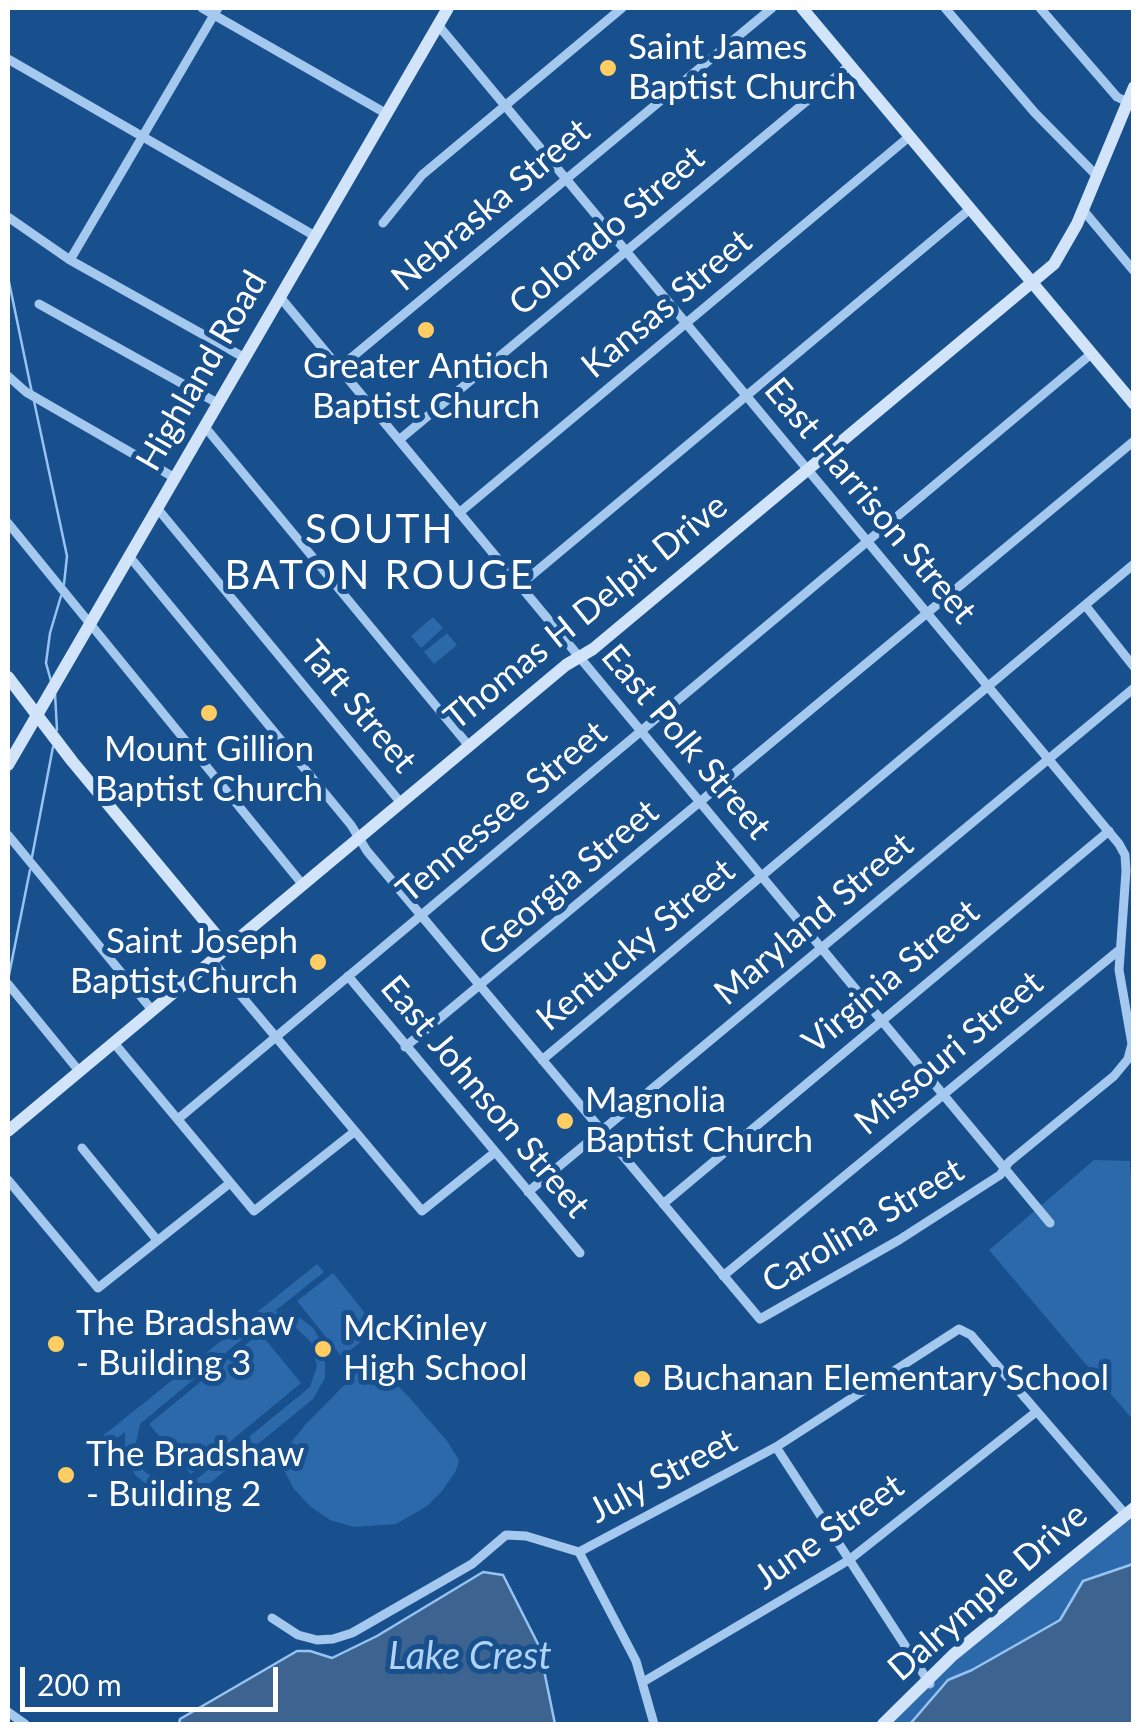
<!DOCTYPE html>
<style>
body{margin:0}
#map{position:relative;width:1141px;height:1732px;overflow:hidden;background:#184f8d;font-family:Lato,sans-serif}
canvas{display:block}
.frame{position:absolute;inset:0;border:10px solid #fff;pointer-events:none}
.scale{position:absolute;left:20px;top:1667px;width:258px;height:45px;box-sizing:border-box;border:5px solid #fff;border-top:0;padding-left:12px;font-size:30px;line-height:35px;white-space:nowrap;color:#fff;-webkit-text-stroke:8px #184f8d;paint-order:stroke}
</style>
<div id="map">
<canvas width="1141" height="1732"></canvas>
<div class="frame"></div>
<div class="scale">200 m</div>
</div>
<script>
const context = document.querySelector('canvas').getContext('2d');
context.lineJoin = 'round';
function fill(path, color) { context.fillStyle = color; context.fill(path, 'evenodd'); }
const poly = rows => new Path2D(rows.map(r => 'M' + r).join(''));
function strokePath(path, color, width, dash) { context.strokeStyle = color; context.lineWidth = width; context.lineCap = dash ? 'butt' : 'round'; context.setLineDash(dash || []); context.stroke(path); }
function label(font, color, halo, rows, align = 'center') {
  context.font = font + ' Lato,sans-serif'; context.lineWidth = 10; context.setLineDash([]); context.textBaseline = 'middle'; context.strokeStyle = halo; context.fillStyle = color; for (const [text, x, y, turn = 0] of rows) {
    context.save(); context.translate(x, y); context.rotate((+turn || 0) * Math.PI / 180); context.textAlign = isNaN(turn) ? turn : align; if (halo) context.strokeText(text, 0, 0); context.fillText(text, 0, 0); context.restore();
  }
}
fill(poly([
 [433,617,443,628,421,648,411,636],
 [447,633,457,645,434,664,424,652],
 [1094,1160,1130,1161,1134,1216,1133,1420,989,1250],
 [317,1264,324,1272,275,1311,300,1318,313,1328,319,1338,325,1350,325,1378,313,1399,204,1488,181,1496,157,1493,135,1475,125,1453,125,1432,95,1455,89,1447],
 [275,1322,296,1328,311,1342,317,1366,310,1387,197,1479,175,1485,155,1479,144,1471,135,1448,140,1424,258,1326],
 [333,1273,377,1328,342,1357,297,1301],
 [260,1333,301,1383,191,1474,149,1424],
 [366,1363,375,1363,409,1397,447,1441,459,1460,456,1471,442,1491,427,1506,396,1524,354,1527,330,1520,311,1507,294,1489,278,1459,305,1425],
 [1133,1508,1133,1724,884,1724,927,1679]
]), '#2b69ab');
const water = poly([
 [1133,1564,1133,1724,910,1724,948,1680,972,1670,1060,1620,1083,1581,1133,1564],
 [483,1572,503,1575,539,1646,555,1724,179,1724,180,1719,297,1651,310,1651,332,1658,377,1636,483,1572]
]);
fill(water, '#3d6491');
strokePath(water, '#96c3f1', 2.5);
strokePath(poly([
 [8,277,32,393],
 [34,401,67,556,64,584],
 [51,681,46,663,50,633,61,596],
 [55,693,57,730],
 [32,857,53,747],
 [8,980,30,870]
]), '#96c3f1', 2.5);
strokePath(poly([
 [202,8,387,114],
 [945,8,1035,113,1097,176],
 [1040,8,1117,97,1130,103],
 [8,59,315,236],
 [1083,210,1134,271],
 [8,217,70,260,245,358],
 [383,223,422,175,622,8],
 [70,260,218,8],
 [280,297,1050,1223],
 [39,304,219,404],
 [339,368,772,8],
 [8,376,26,392,175,478],
 [205,427,469,746],
 [399,440,850,65],
 [157,508,401,803],
 [459,513,910,136],
 [8,523,303,885],
 [129,556,351,825,367,851,760,1319,899,1240,1000,1175,1009,1162,1114,1076,1128,1059,1132,1044,1119,970,1126,871,1125,855,1119,844,438,25],
 [520,585,970,209],
 [1085,605,1134,667],
 [8,835,152,1010],
 [212,961,422,1211,494,1153],
 [348,976,580,1253],
 [8,984,79,1071],
 [114,1043,254,1211,354,1132],
 [405,1047,1134,441],
 [542,1060,1134,564],
 [178,1119,1091,354],
 [82,1148,157,1240],
 [8,1180,98,1288,230,1183],
 [528,1192,1134,688],
 [663,1204,1109,831],
 [723,1276,1118,951],
 [776,1447,930,1684],
 [579,1552,636,1661,654,1724],
 [272,1618,298,1635,317,1640,333,1639,352,1633,472,1564,506,1535,526,1536,579,1552,776,1447,959,1329,971,1335,1126,1515],
 [643,1682,849,1560,1036,1412],
 [8,1712,25,1724]
]), '#a4c8ee', 9);
strokePath(poly([
 [802,8,1134,404],
 [8,677,72,761,227,948],
 [8,765,448,8],
 [8,1131,566,665,593,649,1054,264,1077,224,1134,87],
 [883,1724,953,1655,1134,1508]
]), '#d1e4fa', 12);
for (const [x, y, r, color] of [
 [608,68,10,"#ffcd61"],
 [426,330,10,"#ffcd61"],
 [209,713,10,"#ffcd61"],
 [318,962,10,"#ffcd61"],
 [565,1121,10,"#ffcd61"],
 [56,1344,10,"#ffcd61"],
 [323,1349,10,"#ffcd61"],
 [642,1379,10,"#ffcd61"],
 [66,1475,10,"#ffcd61"]
]) { const dot = new Path2D(); dot.arc(x, y, r, 0, 2 * Math.PI); context.fillStyle = color; context.fill(dot); strokePath(dot, '#184f8d', 4); }
label('35px', '#fff', '#184f8d', [
 ["Saint James",628,48],
 ["Baptist Church",628,88],
 ["Greater Antioch",426,367,"center"],
 ["Baptist Church",426,407,"center"],
 ["Mount Gillion",209,750,"center"],
 ["Baptist Church",209,790,"center"],
 ["Saint Joseph",298,942,"right"],
 ["Baptist Church",298,982,"right"],
 ["Magnolia",585,1101],
 ["Baptist Church",585,1141],
 ["The Bradshaw",76,1324],
 ["- Building 3",76,1364],
 ["McKinley",343,1329],
 ["High School",343,1369],
 ["Buchanan Elementary School",662,1379],
 ["The Bradshaw",86,1455],
 ["- Building 2",86,1495]
], 'left');
label('35px', '#fff', '#184f8d', [
 ["Nebraska Street",491,205,-40],
 ["Colorado Street",607,231,-40],
 ["Kansas Street",667,304,-40],
 ["Highland Road",202,371,-60],
 ["East Harrison Street",870,501,50],
 ["Thomas H Delpit Drive",586,612,-39],
 ["Taft Street",358,707,50],
 ["East Polk Street",686,742,50],
 ["Tennessee Street",502,812,-40],
 ["Georgia Street",569,878,-40],
 ["Maryland Street",814,919,-40],
 ["Kentucky Street",636,945,-40],
 ["Virginia Street",891,977,-40],
 ["Missouri Street",949,1053,-40],
 ["East Johnson Street",485,1097,50],
 ["Carolina Street",863,1226,-31],
 ["July Street",663,1476,-28],
 ["June Street",829,1532,-35],
 ["Dalrymple Drive",988,1592,-41]
]);
label('italic 38px', '#b0d2f5', '#184f8d', [
 ["Lake Crest",470,1657]
]);
context.letterSpacing = '2.5px';
label('40px', '#fff', '#184f8d', [
 ["SOUTH",380,530],
 ["BATON ROUGE",380,576]
]);
context.letterSpacing = '0px';
</script>
